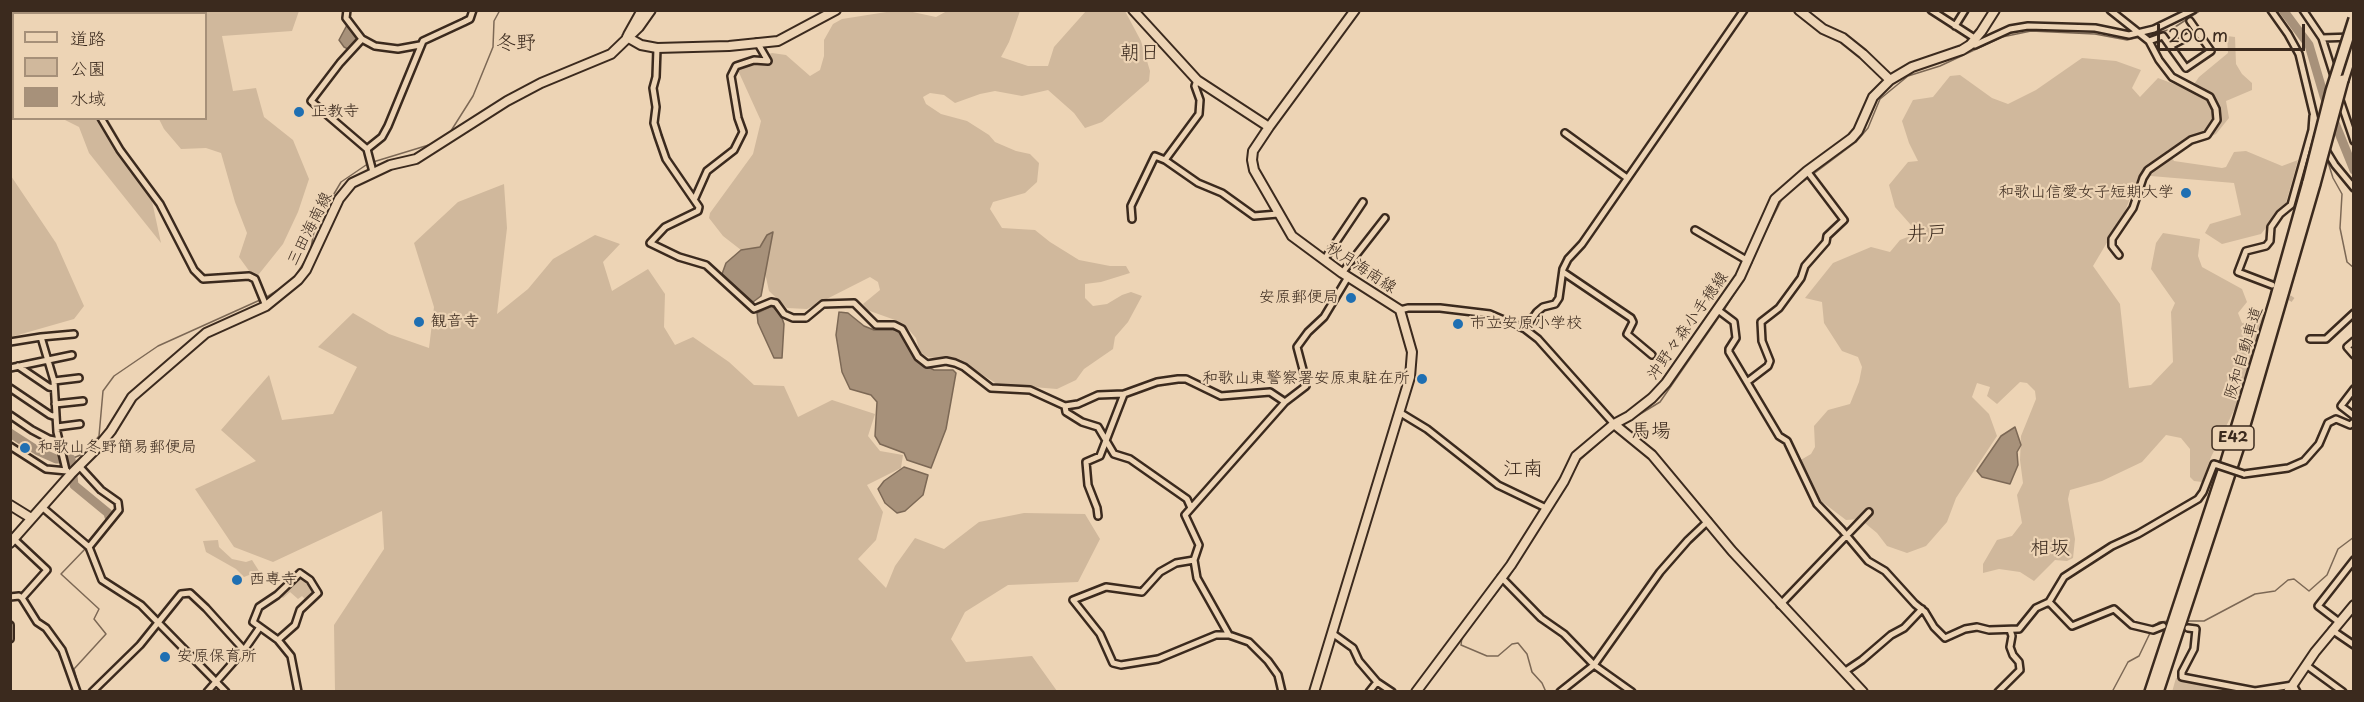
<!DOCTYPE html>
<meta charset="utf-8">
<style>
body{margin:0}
#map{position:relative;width:2364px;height:702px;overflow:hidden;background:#edd4b5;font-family:"Playpen Sans","Klee One",sans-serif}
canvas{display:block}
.frame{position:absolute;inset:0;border:12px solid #3b2a1e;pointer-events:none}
.legend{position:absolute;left:12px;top:12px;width:195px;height:108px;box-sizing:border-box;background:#edd4b5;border:2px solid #a69079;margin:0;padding:8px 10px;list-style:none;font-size:18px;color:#3b2a1e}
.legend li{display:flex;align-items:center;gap:12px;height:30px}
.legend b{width:30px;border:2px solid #a69079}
.scale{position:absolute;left:2157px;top:24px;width:148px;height:27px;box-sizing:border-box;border:3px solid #3b2a1e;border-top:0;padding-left:8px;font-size:18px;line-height:21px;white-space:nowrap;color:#3b2a1e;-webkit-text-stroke:4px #edd4b5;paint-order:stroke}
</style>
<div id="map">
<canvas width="2364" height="702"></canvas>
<div class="frame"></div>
<ul class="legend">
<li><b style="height:8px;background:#edd4b5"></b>道路</li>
<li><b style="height:16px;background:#d0b89c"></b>公園</li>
<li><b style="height:16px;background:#a7917a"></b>水域</li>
</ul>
<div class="scale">200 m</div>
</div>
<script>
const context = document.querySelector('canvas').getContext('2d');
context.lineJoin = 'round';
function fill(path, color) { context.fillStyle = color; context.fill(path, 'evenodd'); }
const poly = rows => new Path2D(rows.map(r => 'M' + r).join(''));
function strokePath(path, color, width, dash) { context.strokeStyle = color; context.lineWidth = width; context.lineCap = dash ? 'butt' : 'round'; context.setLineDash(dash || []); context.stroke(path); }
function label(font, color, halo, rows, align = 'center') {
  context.font = font + ' "Playpen Sans","Klee One",sans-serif'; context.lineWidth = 4.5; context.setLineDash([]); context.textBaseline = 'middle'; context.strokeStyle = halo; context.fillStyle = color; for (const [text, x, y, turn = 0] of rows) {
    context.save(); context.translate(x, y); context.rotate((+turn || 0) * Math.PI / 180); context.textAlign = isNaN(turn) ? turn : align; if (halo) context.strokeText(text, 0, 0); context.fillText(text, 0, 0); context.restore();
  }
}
fill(poly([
 [11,11,299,11,292,31,222,36,233,91,256,88,264,117,293,140,309,179,298,212,283,244,255,279,239,257,247,233,235,202,221,153,206,148,181,149,164,129,159,119,206,118,206,14,14,14,13,43,11,43],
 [893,11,908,11,936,17,947,11,1020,11,1009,42,1001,57,1028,66,1048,66,1054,47,1086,11,1125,11,1141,41,1150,71,1149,81,1102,122,1085,128,1074,113,1048,90,1022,96,995,91,980,94,955,103,944,95,930,93,923,97,926,104,941,114,967,121,989,135,995,142,1016,151,1030,154,1039,163,1037,182,1025,193,993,202,990,209,1002,228,1035,230,1050,242,1079,260,1110,266,1126,266,1130,273,1101,282,1085,284,1085,298,1093,306,1107,304,1122,295,1131,292,1142,296,1128,322,1115,337,1113,349,1084,369,1076,380,1057,389,997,384,964,363,928,357,920,353,916,338,909,330,895,320,867,310,863,304,880,290,878,282,870,277,807,309,787,308,769,291,765,273,767,235,760,247,741,250,723,236,709,218,710,213,753,154,761,121,736,66,772,53,786,55,810,76,820,70,824,56,824,40,833,24,842,19],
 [2227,36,2235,37,2236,64,2242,74,2252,83,2252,90,2226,101,2229,118,2216,134,2194,144,2167,150,2174,161,2222,168,2226,167,2234,152,2246,151,2282,166,2298,160,2286,203,2261,234,2222,244,2205,233,2210,224,2241,215,2234,183,2139,175,2124,214,2093,266,2120,304,2129,388,2151,385,2173,362,2171,312,2175,303,2151,269,2156,243,2163,233,2200,239,2198,256,2202,267,2242,289,2247,302,2238,313,2242,323,2250,322,2255,308,2265,314,2239,400,2211,457,2202,482,2194,481,2190,477,2190,449,2181,438,2166,435,2142,462,2102,481,2070,490,2068,499,2075,539,2073,558,2067,561,2055,560,2034,581,2020,572,1999,569,1983,573,1983,564,1997,540,2012,536,2022,523,2017,495,2023,483,2020,460,2021,436,2036,399,2035,391,2027,383,2020,382,1997,404,1987,396,1990,387,1977,383,1972,397,1989,414,1997,436,1956,498,1947,522,1926,546,1907,553,1887,546,1877,533,1860,519,1846,520,1821,501,1799,461,1811,454,1815,447,1814,426,1828,410,1850,404,1859,382,1862,367,1858,357,1842,351,1824,323,1822,302,1805,298,1833,263,1871,247,1890,252,1900,240,1918,233,1895,207,1889,185,1908,162,1918,161,1909,143,1902,121,1913,100,1933,97,1950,76,1960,75,1992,98,2008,104,2036,90,2082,58,2116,61,2141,70,2132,88,2140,97,2158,78,2190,90,2199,77,2228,53],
 [63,119,108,119,150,192,161,243,89,153,79,127],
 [11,176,56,243,84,306,74,319,11,337],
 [504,184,507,228,497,314,528,289,553,259,595,235,620,244,603,262,612,291,648,269,665,294,664,327,675,345,693,337,729,362,754,385,784,386,798,417,832,400,875,414,868,436,880,451,903,455,901,468,867,485,883,512,876,540,858,559,886,588,895,566,915,538,944,549,979,522,1024,513,1085,514,1100,539,1078,582,1008,585,965,612,951,639,966,662,1032,656,1057,691,335,691,334,625,384,549,382,511,273,562,234,547,195,489,256,461,221,430,269,375,282,420,333,414,357,367,318,347,353,313,389,334,429,348,434,307,414,243,458,202],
 [218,540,219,547,232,559,246,562,252,560,259,571,244,577,236,569,206,552,203,541],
 [301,576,312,585,315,592,307,601,302,596,298,599,290,592,283,598,280,596],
 [2176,678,2240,691,2172,692]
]), '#d0b89c');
const water = poly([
 [347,25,358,38,350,50,344,47,339,40,347,25],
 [773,232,761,296,753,302,722,274,726,263,741,250,760,247,767,235,773,232],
 [772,306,781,315,784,324,782,358,774,358,758,323,757,313,772,306],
 [839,312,848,313,864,326,874,330,899,330,922,364,934,370,953,370,956,373,946,429,931,468,907,460,904,453,880,444,875,436,877,402,871,395,850,389,842,372,836,335,839,312],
 [2015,427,2021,445,2017,452,2018,465,2010,484,1982,477,1977,471,2001,436,2015,427],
 [904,467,928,475,923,495,905,511,897,513,885,503,878,489,884,481,904,467]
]);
fill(water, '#a7917a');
strokePath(water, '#7c6855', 1.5);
strokePath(poly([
 [2145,36,2172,29,2201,10],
 [449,134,473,96,493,47,494,21,500,10],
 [2327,159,2333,178,2342,194,2340,228,2347,262,2354,268],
 [373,162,432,144],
 [1812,175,1856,142,1868,128,1880,99,1908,76,1940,66,2002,37,2031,31,2095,34,2127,40,2140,37],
 [294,278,310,253,315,226,341,182,369,163],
 [265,298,286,285],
 [1724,310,1746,275,1766,231,1783,197,1808,178],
 [1622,425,1660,402,1721,314],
 [71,459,85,453,99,436,103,391,114,376,158,346,260,300],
 [1570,477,1580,460,1615,429],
 [88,544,109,517],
 [1507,580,1562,492],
 [1504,583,1462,637,1461,645,1487,656,1498,656,1512,644,1518,643,1527,654,1532,672,1542,683,1546,692],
 [2184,621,2204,621,2255,594,2275,591,2288,580,2294,579,2309,591,2327,575,2338,549,2354,537],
 [2153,626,2159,622,2170,621],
 [80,692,74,669,106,634,94,619,99,609,61,574,86,548],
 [2112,692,2128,662,2139,656,2151,631]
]), '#7c6855', 1.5);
strokePath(poly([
 [2283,10,2309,45,2324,96,2354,170],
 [10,433,38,451,56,459,71,459,74,485,108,513,109,517]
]), '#a7917a', 9);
strokePath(poly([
 [2283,293,2293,300]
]), '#c9b297', 5, [5, 2.5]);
const street = poly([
 [63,10,64,14],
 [347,10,346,18,362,39,375,46,398,49,420,45],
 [1931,10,1976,39],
 [2110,10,2149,41,2159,60,2172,77,2210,97,2216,109,2217,120,2207,135,2191,140,2148,170,2143,178,2133,208,2112,239,2112,246,2119,255],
 [2271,10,2288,34,2299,54,2318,133],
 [2303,10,2322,38,2334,76],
 [15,14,19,10],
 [1955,26,1965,10],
 [2322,38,2354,37],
 [362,39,340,63,311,101,367,149],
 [2149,41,2163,36,2186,68,2211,51,2190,21],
 [1970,45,1975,45,2010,29,2028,26,2095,28,2129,35,2154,29,2193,10],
 [2170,46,2197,32],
 [657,48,656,77,653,88,656,107,654,123,658,136,666,159,699,207,698,211,665,227,650,243,679,257,706,265,754,309,771,302,776,303,784,314,793,318,806,318,823,304,854,303,876,325,894,325,902,329,918,357,927,364,946,361,955,363,964,367,991,388,1030,390,1065,406,1078,404,1098,395,1124,394,1157,382,1178,379,1186,379,1221,396,1270,392,1285,402],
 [2339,97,2354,141],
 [101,118,120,150,160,204,194,270,203,279,249,276,255,279,266,306],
 [1565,133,1627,178],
 [2324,147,2335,165,2354,188],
 [1165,160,1199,114,1200,100,1195,86,1197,80],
 [373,172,367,149,382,137,388,126,423,41,464,22,470,19,473,10],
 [695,198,707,171,734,150,743,132,738,118,731,76,736,66,754,60,768,61,757,42],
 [1132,219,1131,206,1155,156,1165,160,1198,183,1222,193,1254,216,1278,214],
 [1695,230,1748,261],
 [1324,260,1363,202],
 [1563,272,1631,318,1633,322,1627,334,1652,355],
 [1342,273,1385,218],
 [2272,285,2238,272,2246,251,2266,246,2270,241,2271,227,2280,214,2291,205,2312,130,2313,116],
 [1400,310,1408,308,1440,308,1490,314,1525,329,1538,339,1614,424],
 [1718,310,1734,322,1736,338,1729,349,1729,352,1779,436,1787,441,1817,504,1842,530,1868,561,1885,571,1915,604,1925,612,1934,627,1945,638,1965,629,1977,627,1989,630,2019,629,2036,608,2049,602,2064,577,2112,546,2138,534,2198,499,2203,492,2214,464,2217,465],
 [1525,329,1537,312,1543,307,1555,304,1559,298,1563,269,1568,259,1582,244,1744,10],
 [41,337,74,334],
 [2310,339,2326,339,2354,313],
 [2354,341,2347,347,2354,355],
 [10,342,41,337,54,381,57,432,66,470],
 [18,366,49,387,54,388],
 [10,368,72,355],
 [54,381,79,378],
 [1747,382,1768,366,1770,361,1762,341,1761,322,1779,308,1801,278,1805,266,1826,242,1827,236,1844,220,1807,171],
 [10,388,50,415,56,417],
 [2354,389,2341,406,2354,416],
 [55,404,83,401],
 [1065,406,1066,412,1082,422,1098,427,1114,454,1130,459,1187,499,1191,508],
 [1399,412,1427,429,1498,485,1546,508],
 [10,415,32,430,49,439,59,441],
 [57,427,80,424],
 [10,446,46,469,67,471],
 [79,466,101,490,118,502,119,510,89,547],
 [2244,474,2288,468,2304,461,2319,444,2328,423,2336,419,2350,425,2354,422],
 [42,507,89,547,102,580,141,605,226,692],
 [1098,516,1097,508,1088,485,1086,462,1100,456,1124,394],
 [14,539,47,570,22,598],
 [1194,560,1176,563,1160,572,1142,592,1106,587,1073,600,1100,634,1113,663,1121,665,1158,659,1216,635,1229,635,1249,642,1268,661,1278,675,1282,692],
 [300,573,310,580,318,593,300,610,295,625,278,640,253,622,259,607,277,595,300,573],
 [1501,577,1541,618,1564,634,1594,665,1632,692],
 [10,597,19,596,22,598,37,622,46,628,62,650,77,692],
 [2049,602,2072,626,2114,609,2132,625,2153,630,2163,626],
 [1780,605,1869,512],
 [2339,622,2318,606,2354,560],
 [10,625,10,639],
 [2188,628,2196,629,2194,649,2182,672,2182,677,2255,691,2293,685,2297,692],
 [2332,630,2354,645],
 [1332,633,1353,648,1359,661,1377,682,1392,692],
 [1229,635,1197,578,1194,560,1199,545,1185,515,1285,402,1306,386,1306,381,1297,347,1308,332,1324,317,1348,277],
 [278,640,291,656,298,692],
 [2306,665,2343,692],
 [1844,672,1862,660,1891,635,1904,628,1922,609],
 [92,692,140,645,181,594,190,593,206,608,244,650],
 [207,692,244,650,260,627],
 [1369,692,1377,682],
 [1560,692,1594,665,1660,572,1688,540,1708,521],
 [1998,692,2020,670,2019,662,2013,655,2010,647,2012,636,2010,630]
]);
const secondary = poly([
 [1133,10,1197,80,1269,127],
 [1799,10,1823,29,1843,38,1863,54,1890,80],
 [628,35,642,10],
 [627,37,641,45,657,48,729,46,778,41,836,10],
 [1614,424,1652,455,1732,551,1863,692],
 [10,505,31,518],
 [10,543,71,474,97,448,111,431,132,397,206,333,266,306,298,280,306,270,339,199,352,183,390,165,416,159,507,101,541,83,611,54,639,27,651,10],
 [1314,692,1410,377,1412,352,1400,310,1342,273,1292,236,1254,170,1252,160,1253,151,1269,127,1355,10],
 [1416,692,1511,565,1564,481,1576,456,1614,424,1629,416,1652,398,1666,383,1740,277,1775,199,1807,171,1852,138,1858,131,1873,97,1890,80,1912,67,1962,50,1970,45,1981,32,1995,10],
 [2288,692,2315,652,2354,605]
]);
const highway = poly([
 [2343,80,2354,46],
 [2150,692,2225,465,2275,300,2308,182],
 [2158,692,2238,449,2315,184]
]);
strokePath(street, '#3b2a1e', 10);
strokePath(secondary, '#3b2a1e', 12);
strokePath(highway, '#3b2a1e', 14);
strokePath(street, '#edd4b5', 5);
strokePath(secondary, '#edd4b5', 8);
strokePath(highway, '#edd4b5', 9);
const streetBridge = poly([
 [2217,465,2244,474]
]);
const highwayBridge = poly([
 [2308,182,2331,91,2354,19],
 [2315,184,2343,80]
]);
strokePath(streetBridge, '#3b2a1e', 10, []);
strokePath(highwayBridge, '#3b2a1e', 14, []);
strokePath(streetBridge, '#edd4b5', 5);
strokePath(highwayBridge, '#edd4b5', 9);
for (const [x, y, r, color] of [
 [299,112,6,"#1f6fb2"],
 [2186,193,6,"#1f6fb2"],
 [1351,298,6,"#1f6fb2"],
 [419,322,6,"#1f6fb2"],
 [1458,324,6,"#1f6fb2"],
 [1422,379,6,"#1f6fb2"],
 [25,448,6,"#1f6fb2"],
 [237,580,6,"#1f6fb2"],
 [165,657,6,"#1f6fb2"]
]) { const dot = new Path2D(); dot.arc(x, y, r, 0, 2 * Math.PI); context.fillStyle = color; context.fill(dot); strokePath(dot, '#edd4b5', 2); }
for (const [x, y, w] of [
 [2233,438,42]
]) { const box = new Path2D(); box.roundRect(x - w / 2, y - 12, w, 24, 4.5); context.fillStyle = '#edd4b5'; context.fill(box); strokePath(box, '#3b2a1e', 1.5); }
label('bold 15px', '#3b2a1e', null, [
 ["E42",2233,438]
]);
label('16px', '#3b2a1e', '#edd4b5', [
 ["正教寺",311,112],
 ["和歌山信愛女子短期大学",2174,193,"right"],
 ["安原郵便局",1339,298,"right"],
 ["観音寺",431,322],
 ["市立安原小学校",1470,324],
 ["和歌山東警察署安原東駐在所",1410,379,"right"],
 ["和歌山冬野簡易郵便局",37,448],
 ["西専寺",249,580],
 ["安原保育所",177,657]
], 'left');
label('16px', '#3b2a1e', '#edd4b5', [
 ["三田海南線",310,229,-63],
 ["秋月海南線",1361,268,33],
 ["沖野々森小手穂線",1688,326,-55],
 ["阪和自動車道",2244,353,-73]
]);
label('20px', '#3b2a1e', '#edd4b5', [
 ["冬野",516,43],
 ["朝日",1140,53],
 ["井戸",1927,234],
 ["馬場",1651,431],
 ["江南",1523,469],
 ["相坂",2050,548]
]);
</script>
